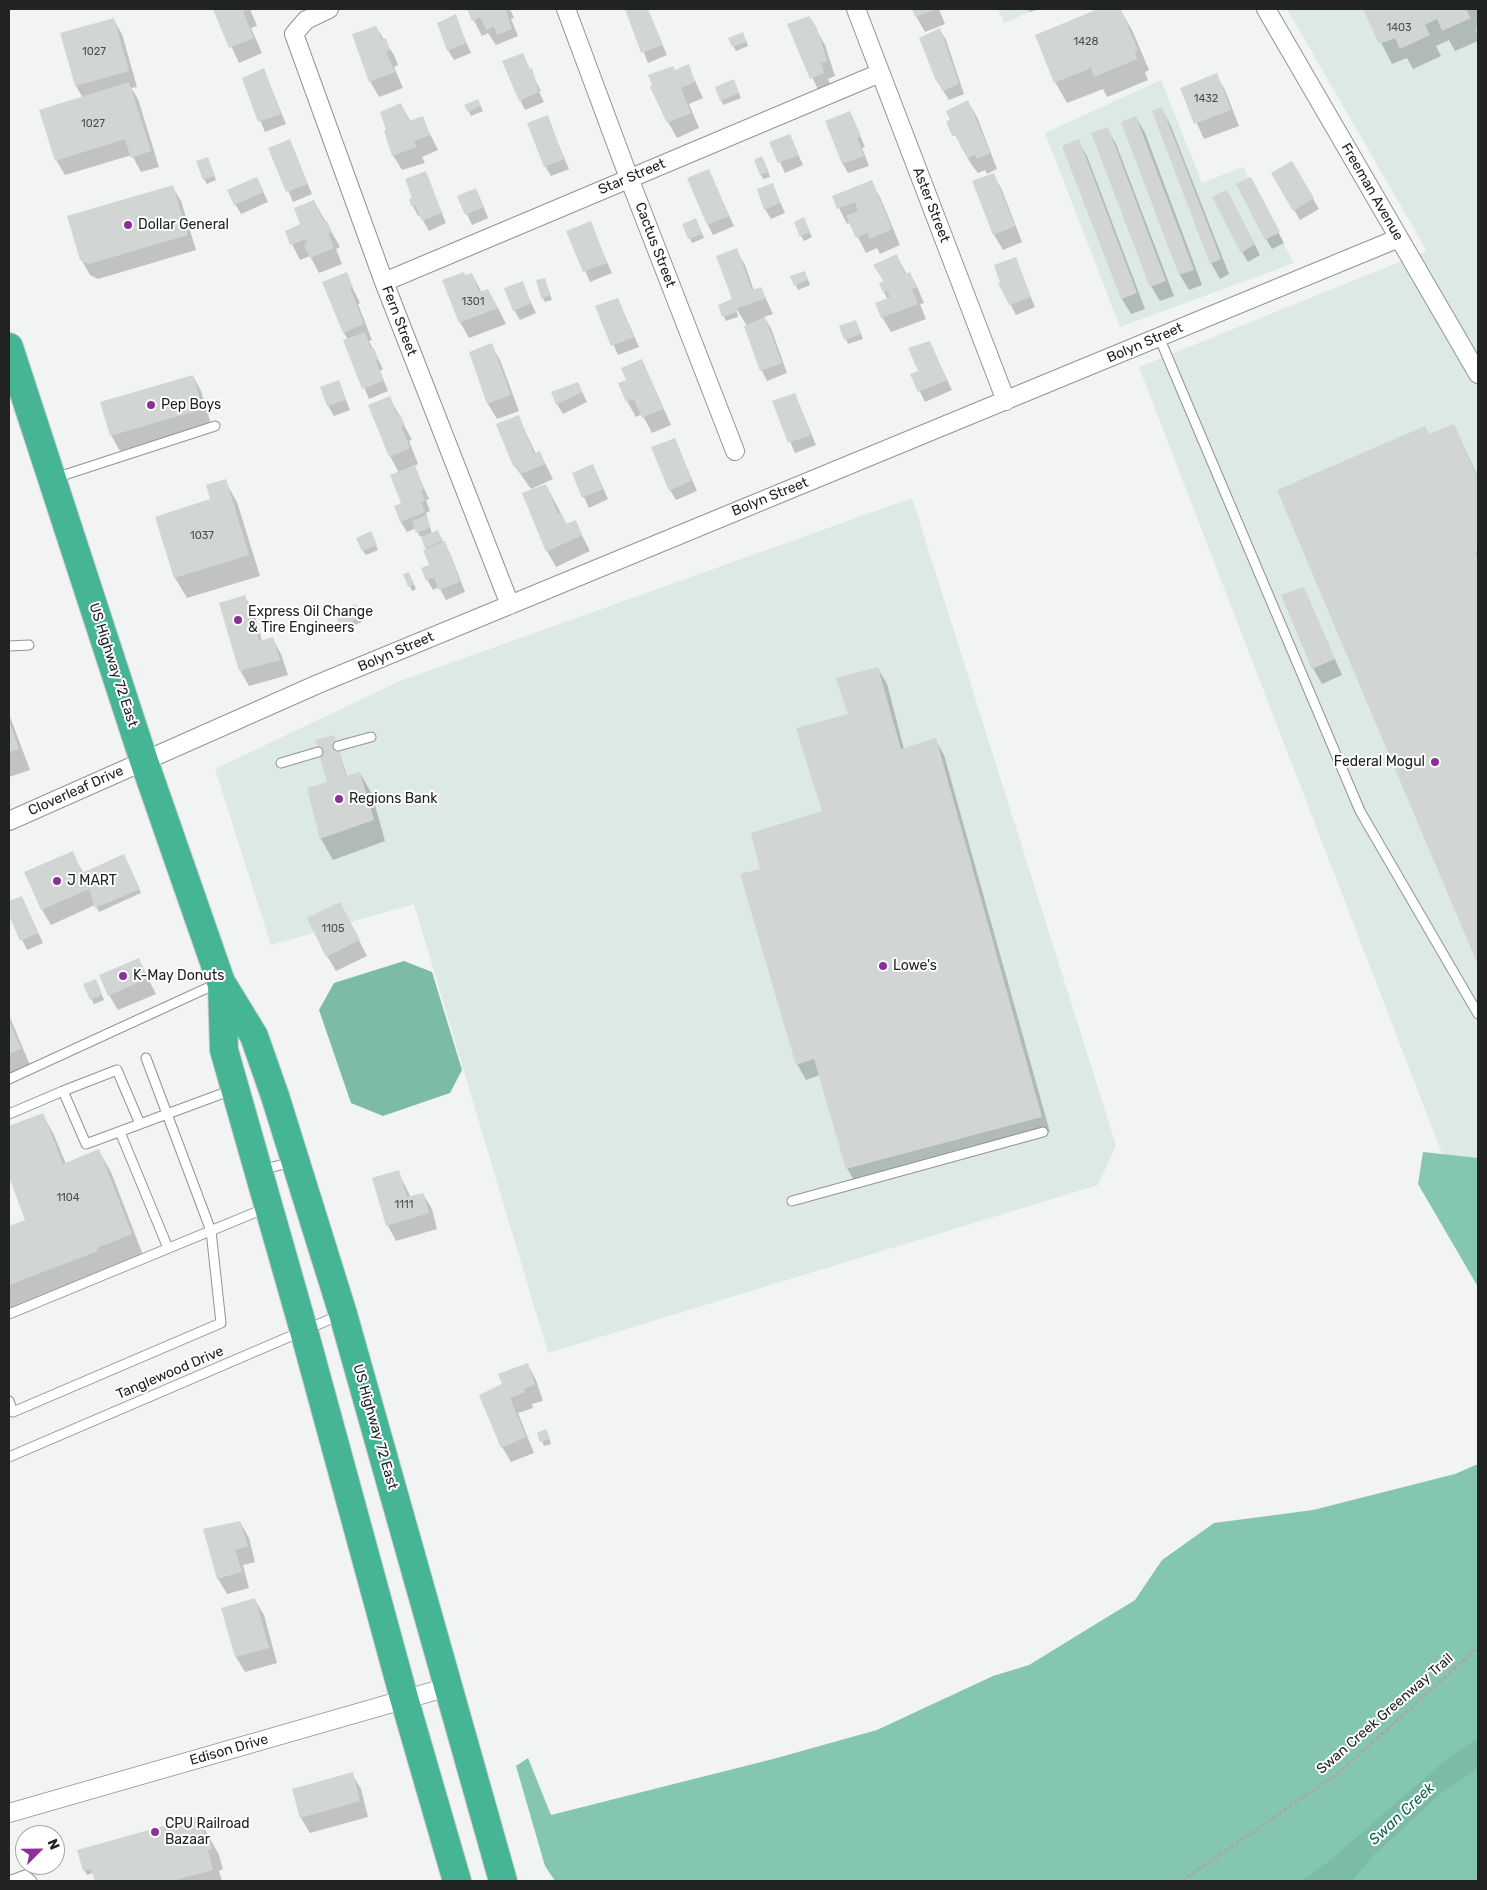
<!DOCTYPE html>
<style>
body{margin:0}
#map{position:relative;width:1487px;height:1890px;overflow:hidden;background:#f1f4f3;font-family:Rubik,sans-serif}
canvas{display:block}
.frame{position:absolute;inset:0;border:10px solid #212222;pointer-events:none}
.north{position:absolute;left:15px;top:1825px;width:50px;height:50px;box-sizing:border-box;background:#fff;border:1px solid #a6a7a7;border-radius:50%;rotate:67deg;font-size:14px;font-weight:700;line-height:20px;text-align:center;color:#212222}
.north::after{content:'';display:block;margin:auto;width:18px;height:22px;background:#8b2f9a;clip-path:polygon(50% 0,100% 100%,50% 72%,0 100%)}
</style>
<div id="map">
<canvas width="1487" height="1890"></canvas>
<div class="frame"></div>
<div class="north">N</div>
</div>
<script>
const context = document.querySelector('canvas').getContext('2d');
context.lineJoin = 'round';
function fill(path, color) { context.fillStyle = color; context.fill(path, 'evenodd'); }
const poly = rows => new Path2D(rows.map(r => 'M' + r).join(''));
function strokePath(path, color, width, dash) { context.strokeStyle = color; context.lineWidth = width; context.lineCap = dash ? 'butt' : 'round'; context.setLineDash(dash || []); context.stroke(path); }
function label(font, color, halo, rows, align = 'center') {
  context.font = font + ' Rubik,sans-serif'; context.lineWidth = 4; context.setLineDash([]); context.textBaseline = 'middle'; context.strokeStyle = halo; context.fillStyle = color; for (const [text, x, y, turn = 0] of rows) {
    context.save(); context.translate(x, y); context.rotate((+turn || 0) * Math.PI / 180); context.textAlign = isNaN(turn) ? turn : align; if (halo) context.strokeText(text, 0, 0); context.fillText(text, 0, 0); context.restore();
  }
}
fill(poly([
 [998,9,1036,9,1004,23],
 [1287,9,1478,9,1478,1247,1139,367,1427,251],
 [1161,80,1202,183,1243,167,1294,263,1120,327,1045,133],
 [912,498,1116,1145,1098,1185,548,1353,414,904,271,945,215,769,400,681]
]), '#dde9e5');
fill(poly([
 [1423,1152,1478,1158,1478,1287,1418,1184],
 [1478,1464,1478,1881,555,1881,545,1866,516,1766,528,1758,551,1815,773,1759,877,1730,993,1676,1029,1665,1135,1600,1162,1560,1214,1523,1313,1510,1455,1474]
]), '#85c6b1');
fill(poly([
 [404,961,432,972,462,1070,450,1093,383,1116,351,1103,319,1010,334,983],
 [1478,1739,1478,1768,1441,1793,1374,1855,1352,1881,1302,1881,1333,1858,1436,1768,1462,1748]
]), '#7cbca7');
fill(poly([
 [214,9,250,9,257,26,251,28,262,53,239,63],
 [468,9,510,9,514,18,511,19,518,36,496,45,488,33,482,36],
 [629,9,647,9,667,55,648,63,627,10],
 [912,9,939,9,945,24,925,32],
 [1028,9,1039,9,1030,12],
 [1101,9,1116,9,1118,12,1121,11,1133,32,1149,70,1145,72,1148,80,1107,97,1103,89,1067,103,1055,82,1037,36],
 [1364,9,1478,9,1478,27,1476,28,1478,41,1455,51,1449,40,1436,46,1441,56,1413,69,1407,58,1392,64],
 [455,16,471,53,454,60,448,50],
 [113,19,122,34,137,87,131,88,138,99,159,167,141,172,132,155,65,175,56,160,83,98,76,86,61,34],
 [788,25,816,29,825,45,835,76,828,79,832,89,820,94],
 [376,27,394,55,398,65,394,67,403,88,379,97,370,81],
 [940,30,946,40,964,94,949,100,937,81],
 [729,38,745,38,748,46,736,51],
 [522,54,541,91,539,92,544,102,525,110,520,100],
 [688,66,703,98,689,104,699,128,677,138,668,122,675,72],
 [264,70,286,124,265,132,243,79],
 [1216,75,1225,90,1239,126,1204,139,1181,89],
 [736,85,741,98,723,105,721,100],
 [968,102,977,117,997,169,987,174,985,170,978,173,971,164,948,122],
 [401,105,411,122,422,118,438,150,422,157,425,163,402,170,393,155],
 [480,105,483,111,471,116,466,106],
 [1161,108,1170,124,1229,274,1220,279,1211,263],
 [850,113,865,147,862,148,869,166,848,173,843,164],
 [547,117,569,169,551,176,545,166],
 [1136,117,1145,133,1202,285,1189,290,1180,275,1122,123],
 [1107,128,1116,144,1174,296,1160,301,1151,286],
 [790,136,803,165,785,173,771,143],
 [289,141,312,194,293,202,270,148],
 [1078,141,1087,156,1145,309,1131,314,1122,299,1064,147],
 [764,162,770,177,763,179,761,175],
 [1292,162,1319,209,1300,220,1272,173],
 [210,163,216,180,207,184,204,179],
 [709,171,734,226,713,235,708,225],
 [425,172,446,223,429,231,420,215,418,216,410,200,414,199],
 [993,174,1002,190,1022,242,1003,250,994,235,974,181],
 [871,182,880,197,900,245,880,254,877,248,866,253,850,222,847,224,839,208],
 [772,184,785,213,771,219,765,209],
 [172,186,181,201,196,250,98,279,90,275,81,259],
 [262,189,268,202,241,214,235,204],
 [1256,189,1284,243,1272,249,1266,239],
 [459,197,481,200,488,218,472,225],
 [314,201,335,238,340,247,336,249,342,264,319,273,310,256,300,260,292,244],
 [1232,201,1260,255,1248,262,1242,252],
 [590,223,612,273,590,282,568,232],
 [795,223,806,224,812,237,804,241],
 [698,224,704,238,692,243,683,225],
 [736,250,745,265,754,291,761,288,773,314,764,317,771,328,787,373,767,381,762,371,747,326,736,308,738,317,726,321,719,306,734,306],
 [897,256,907,275,910,273,918,289,924,303,920,304,926,319,891,332,882,317,888,300,880,284,884,282,875,266],
 [1015,259,1035,307,1016,315,1000,284],
 [346,274,360,303,358,304,372,340,369,341,383,369,380,371,388,391,369,399,345,341,348,340,344,333],
 [472,274,482,293,497,306,506,324,469,338,460,322,465,277],
 [792,277,807,277,810,285,798,290],
 [545,279,552,300,545,302,542,297],
 [522,283,536,313,520,320,514,310],
 [618,299,639,347,618,355,597,307],
 [858,326,863,339,848,344,841,327],
 [930,343,952,390,925,402,912,375,919,372],
 [491,345,500,360,519,411,497,419,488,404,471,353],
 [642,360,671,425,652,433,642,414,636,417,627,401,627,380],
 [193,376,201,391,211,424,120,451,111,435],
 [338,381,350,410,334,416,328,406],
 [578,383,587,402,563,414,557,404],
 [795,394,816,445,795,453,773,402],
 [390,398,412,440,409,441,418,464,414,466,429,499,426,500,430,511,426,513,432,534,440,536,450,553,465,592,446,600,439,587,433,590,427,580,431,566,422,536,420,537,416,528,407,532,401,522,402,503,399,473,390,456],
 [518,416,536,454,540,453,553,479,531,489,514,465],
 [1454,425,1478,477,1478,961,1278,490],
 [675,439,697,491,676,500,670,490],
 [593,465,608,499,589,508,573,474],
 [225,481,237,502,260,576,187,598,175,578],
 [546,485,567,525,575,522,590,551,556,567,547,551],
 [373,538,378,550,366,555,363,551],
 [405,575,411,578,416,589,412,591],
 [1303,588,1342,675,1322,684,1313,668],
 [245,597,254,612,262,641,272,638,281,654,288,675,249,686,240,670],
 [358,610,362,622,344,630,341,625],
 [878,669,887,684,904,749,935,739,944,755,1050,1132,856,1184,847,1168,820,1075,806,1080,797,1064,761,870,823,812],
 [9,714,30,770,9,777],
 [334,736,347,777,360,773,372,794,385,841,333,860,321,839,309,788,328,783],
 [72,853,84,874,126,860,141,893,99,912,95,905,51,925,42,910],
 [22,897,43,943,27,950,9,912,9,903],
 [340,903,367,956,336,971,327,956],
 [138,959,156,994,118,1010,109,995],
 [85,985,98,985,104,1000,94,1004],
 [9,1015,32,1070,9,1080],
 [43,1115,54,1135,66,1164,99,1151,111,1172,143,1255,9,1310,9,1227,27,1220,9,1173,9,1128],
 [398,1171,411,1198,423,1194,432,1209,437,1229,396,1241,388,1226,374,1178],
 [528,1365,536,1380,543,1401,532,1404,533,1408,518,1413,534,1453,511,1462,502,1447,504,1385],
 [539,1434,548,1435,551,1444,544,1446],
 [240,1522,249,1538,255,1562,243,1565,249,1588,227,1594,218,1579,204,1529],
 [255,1600,264,1615,277,1663,245,1672,236,1657,223,1609],
 [352,1774,361,1789,368,1817,310,1833,301,1818],
 [198,1817,219,1855,223,1869,219,1871,222,1881,96,1881,93,1873,87,1875,84,1870]
]), '#0003');
fill(poly([
 [213,9,248,9,243,12,254,38,229,48],
 [467,9,506,9,512,29,497,35,494,27,486,30,480,17,472,21],
 [625,9,648,9,663,45,641,53],
 [912,9,936,9,915,17],
 [1098,9,1121,10,1138,50,1135,51,1137,59,1094,77,1091,68,1054,83,1035,35],
 [1363,9,1466,9,1471,18,1442,31,1437,19,1425,25,1430,35,1400,49,1395,38,1379,44],
 [456,14,466,43,447,51,437,23],
 [809,16,817,28,827,61,821,63,824,73,810,79,787,24],
 [114,18,129,71,75,86,60,33],
 [376,26,382,40,386,38,390,50,386,52,395,72,369,82,352,34],
 [940,28,959,84,942,91,938,80,936,81,919,38],
 [743,32,746,42,732,47,728,38],
 [523,53,530,69,532,68,539,92,519,101,502,61],
 [689,64,695,82,681,88,691,113,667,123,650,87,652,85,648,75,673,66,675,70],
 [264,68,281,114,258,122,242,78],
 [1217,73,1231,110,1194,124,1180,88],
 [734,79,739,93,720,101,715,87],
 [129,82,151,151,131,158,125,139,55,161,39,110],
 [478,99,481,106,468,112,464,105],
 [968,100,990,153,977,159,975,155,968,158,964,149,962,150,956,135,952,136,946,121,950,120,946,111],
 [401,103,409,121,423,116,430,135,414,141,417,147,392,156,384,131,386,130,380,112],
 [1162,107,1221,259,1210,264,1152,111],
 [850,111,861,136,857,138,864,156,842,164,825,121],
 [548,115,564,159,544,167,527,123],
 [1136,116,1194,270,1179,275,1121,122],
 [1108,127,1166,281,1150,287,1091,133],
 [790,134,799,155,778,163,769,142],
 [290,139,308,184,286,192,268,148],
 [1079,139,1137,293,1121,299,1062,146],
 [762,156,769,172,760,175,754,160],
 [208,157,215,176,203,180,196,161],
 [1292,161,1314,198,1293,211,1271,173],
 [709,169,729,216,707,225,687,178],
 [426,171,442,213,422,221,415,205,411,206,409,199,412,198,405,179],
 [994,173,1015,226,993,235,972,181],
 [257,177,264,192,234,205,227,190],
 [1251,177,1280,232,1265,240,1236,184],
 [872,180,892,229,870,239,867,233,856,238,846,216,858,211,855,202,837,209,832,196],
 [773,183,780,203,764,210,757,189],
 [173,185,188,235,89,264,80,260,67,216],
 [476,188,484,207,465,215,457,196],
 [1227,190,1255,244,1241,253,1212,197],
 [314,200,324,222,327,221,332,232,328,233,334,248,310,258,304,245,307,244,306,239,290,245,285,231,300,224,294,208],
 [804,217,810,232,800,237,794,222],
 [696,218,702,234,688,239,682,224],
 [591,221,607,263,583,272,566,231],
 [737,248,752,290,761,287,766,298,736,309,737,312,722,317,718,305,732,299,716,256],
 [897,254,905,274,910,272,916,287,912,289,918,304,881,318,875,303,890,297,887,291,883,293,879,283,884,281,873,265],
 [1016,257,1031,297,1009,305,998,283,1000,283,994,265],
 [805,271,808,280,794,286,790,276],
 [347,272,353,287,350,288,364,324,343,333,322,282],
 [464,272,465,275,472,273,479,292,488,289,498,308,459,323,442,280],
 [545,278,550,295,541,298,536,280],
 [523,281,531,303,513,311,504,288],
 [618,298,634,337,611,346,595,306],
 [765,317,782,363,760,371,744,326],
 [856,320,861,334,844,340,839,326],
 [365,332,371,349,374,348,378,359,376,360,383,381,362,389,343,340],
 [930,341,947,380,918,392,910,374,918,371,908,348],
 [492,343,511,395,487,404,469,352],
 [642,359,663,409,642,418,634,399,626,402,618,383,626,380,621,368],
 [193,375,203,409,110,436,100,402],
 [339,380,346,400,327,406,320,387],
 [578,382,582,392,556,405,551,392],
 [795,393,811,435,788,443,772,401],
 [390,396,397,415,400,414,405,425,401,426,410,448,389,457,368,405],
 [519,415,534,454,540,451,545,464,521,474,516,465,513,466,496,424],
 [1454,424,1478,479,1478,551,1476,552,1478,559,1478,965,1277,490,1425,426,1429,434],
 [675,438,692,480,669,491,651,447],
 [593,464,603,489,582,498,572,473],
 [415,465,424,489,421,490,425,501,421,502,425,512,400,522,394,506,401,503,390,475],
 [226,479,249,555,174,578,155,517,210,499,206,485],
 [546,484,558,514,561,513,566,524,576,520,582,535,546,552,522,493],
 [426,515,430,528,416,533,412,521],
 [438,530,442,541,425,548,421,537],
 [371,531,377,545,362,551,356,538],
 [445,541,460,582,439,590,434,577,426,581,421,568,429,565,423,550],
 [409,572,414,584,408,587,403,574],
 [1304,587,1335,659,1312,669,1281,595],
 [245,595,259,641,273,637,280,660,239,671,219,603],
 [356,604,361,617,340,626,335,613],
 [878,667,901,749,936,738,1042,1117,846,1169,814,1059,796,1065,740,874,760,869,751,833,822,811,796,728,848,714,836,678],
 [9,720,19,749,9,752],
 [334,735,346,776,360,772,374,820,320,839,307,788,327,782,315,740],
 [73,851,82,873,124,854,140,889,95,908,89,889,41,910,24,872],
 [22,896,38,933,20,941,9,915,9,901],
 [340,902,360,940,326,957,307,918],
 [139,958,148,978,108,996,99,975],
 [96,979,102,995,90,1000,83,984],
 [9,1020,21,1049,9,1054],
 [43,1113,63,1164,99,1149,132,1234,97,1248,98,1251,9,1285,9,1226,25,1220,9,1177,9,1126],
 [399,1170,407,1197,423,1193,429,1213,386,1226,372,1178],
 [528,1363,535,1385,524,1389,525,1392,510,1398,526,1437,501,1448,479,1395,502,1384,498,1374],
 [546,1429,550,1439,540,1442,537,1433],
 [240,1521,248,1546,235,1550,242,1572,217,1579,203,1529],
 [255,1598,269,1648,235,1657,221,1608],
 [353,1772,360,1801,300,1818,292,1789],
 [199,1816,204,1834,208,1833,212,1849,208,1850,213,1870,172,1881,95,1881,91,1869,83,1871,77,1850]
]), '#d1d5d3');
const lane = poly([
 [1159,337,1360,811,1478,1014],
 [55,478,215,426],
 [9,646,29,645],
 [338,746,371,737],
 [281,763,318,752],
 [9,1079,218,983],
 [9,1114,63,1091],
 [140,1124,117,1070,63,1091,86,1144,232,1090],
 [120,1132,168,1248],
 [261,1170,292,1162],
 [792,1201,1043,1132],
 [9,1314,266,1208],
 [9,1401,13,1412],
 [13,1412,221,1323,211,1231,146,1058],
 [9,1457,340,1315],
 [9,1881,25,1875,32,1881]
]);
const street = poly([
 [329,9,306,20,294,34,384,282,510,605],
 [566,9,629,178,735,451],
 [856,9,1006,401],
 [1266,9,1478,374],
 [384,282,880,73],
 [9,821,318,684,1399,238],
 [9,1813,448,1687]
]);
const highway = poly([
 [9,347,144,761,221,982,254,1036,275,1096,343,1314,503,1881],
 [222,985,224,1050,304,1331,404,1698,457,1881]
]);
strokePath(lane, '#919493', 11);
strokePath(street, '#919493', 20);
strokePath(highway, '#cecece', 30);
strokePath(poly([
 [1182,1881,1341,1771,1478,1647]
]), '#a6a9a8', 3, [4, 2.5]);
strokePath(lane, '#fff', 9);
strokePath(street, '#fff', 18);
strokePath(highway, '#45b596', 28);
for (const [x, y, r, color] of [
 [128,225,5,"#8b2f9a"],
 [151,405,5,"#8b2f9a"],
 [238,620,5,"#8b2f9a"],
 [1435,762,5,"#8b2f9a"],
 [339,799,5,"#8b2f9a"],
 [57,881,5,"#8b2f9a"],
 [883,966,5,"#8b2f9a"],
 [123,976,5,"#8b2f9a"],
 [155,1832,5,"#8b2f9a"]
]) { const dot = new Path2D(); dot.arc(x, y, r, 0, 2 * Math.PI); context.fillStyle = color; context.fill(dot); strokePath(dot, '#fff', 2); }
label('11px', '#4d4f4e', null, [
 ["1403",1399,28],
 ["1428",1086,42],
 ["1027",94,52],
 ["1432",1206,99],
 ["1027",93,124],
 ["1301",473,302],
 ["1037",202,536],
 ["1105",333,929],
 ["1104",68,1198],
 ["1111",404,1205]
]);
label('14px', '#212222', '#fff', [
 ["Star Street",632,177,-23],
 ["Freeman Avenue",1372,192,60],
 ["Aster Street",931,205,69],
 ["Cactus Street",655,245,69],
 ["Fern Street",399,321,69],
 ["Bolyn Street",1145,343,-23],
 ["Bolyn Street",770,497,-22],
 ["Bolyn Street",396,652,-23],
 ["US Highway 72 East",113,665,72],
 ["Cloverleaf Drive",76,791,-24],
 ["Tanglewood Drive",170,1373,-23],
 ["US Highway 72 East",375,1427,74],
 ["Swan Creek Greenway Trail",1385,1714,-41],
 ["Edison Drive",229,1750,-16]
]);
label('14px', '#212222', '#fff', [
 ["Dollar General",138,225],
 ["Pep Boys",161,405],
 ["Express Oil Change",248,612],
 ["& Tire Engineers",248,628],
 ["Federal Mogul",1425,762,"right"],
 ["Regions Bank",349,799],
 ["J MART",67,881],
 ["Lowe's",893,966],
 ["K-May Donuts",133,976],
 ["CPU Railroad",165,1824],
 ["Bazaar",165,1840]
], 'left');
label('italic 15px', '#0f634f', '#fff', [
 ["Swan Creek",1402,1814,-43]
]);
</script>
